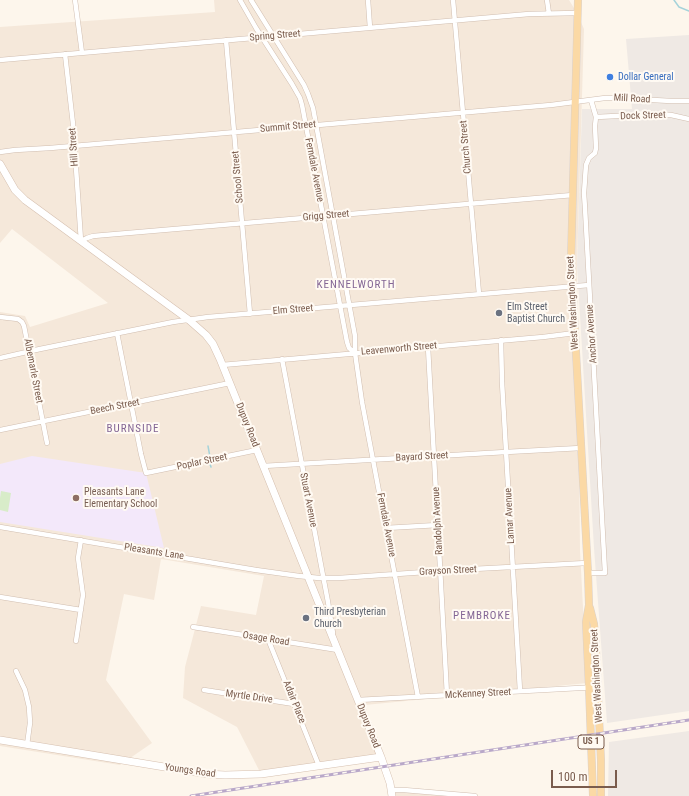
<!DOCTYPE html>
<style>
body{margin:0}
#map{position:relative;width:689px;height:796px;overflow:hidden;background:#fdf6ec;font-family:"Roboto Condensed",sans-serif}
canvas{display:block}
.scale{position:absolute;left:551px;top:770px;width:66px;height:18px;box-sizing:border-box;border:2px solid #7a5c4d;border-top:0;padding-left:5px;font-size:12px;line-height:14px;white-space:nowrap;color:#7a5c4d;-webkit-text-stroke:3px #fffaf3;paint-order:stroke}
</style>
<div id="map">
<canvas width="689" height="796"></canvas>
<div class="scale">100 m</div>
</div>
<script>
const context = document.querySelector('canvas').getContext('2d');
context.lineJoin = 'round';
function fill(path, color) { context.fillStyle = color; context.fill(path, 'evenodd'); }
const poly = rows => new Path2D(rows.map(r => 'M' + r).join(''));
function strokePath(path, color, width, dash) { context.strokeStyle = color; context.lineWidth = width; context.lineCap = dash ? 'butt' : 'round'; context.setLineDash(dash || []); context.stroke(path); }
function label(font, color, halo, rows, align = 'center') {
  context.font = font + ' "Roboto Condensed",sans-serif'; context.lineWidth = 4; context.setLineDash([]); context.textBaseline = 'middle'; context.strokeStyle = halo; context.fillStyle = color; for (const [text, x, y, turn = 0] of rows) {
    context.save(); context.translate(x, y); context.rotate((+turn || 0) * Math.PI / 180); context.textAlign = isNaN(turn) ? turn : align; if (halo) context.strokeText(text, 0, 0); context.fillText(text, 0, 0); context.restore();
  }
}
fill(poly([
 [214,0,569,0,577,13,584,29,577,265,580,551,587,683,365,705,381,757,261,774,237,727,183,698,185,667,201,606,256,615,264,576,161,559,154,600,124,594,106,680,152,743,120,765,0,746,0,312,25,316,30,327,108,303,12,229,0,243,0,27,215,12],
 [391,790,440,796,392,796]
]), '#f5e8da');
fill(poly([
 [689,35,689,711,607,723,594,548,577,265,582,109,632,109,626,39],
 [689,731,689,796,608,796,609,742]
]), '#efe9e4');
fill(poly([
 [32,456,146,473,164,548,0,522,0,464]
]), '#f3e8fa');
fill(poly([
 [1,491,11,493,8,512,0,510,0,498]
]), '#d8ecc9');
strokePath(poly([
 [674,0,679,7,689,11],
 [208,446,210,457],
 [210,464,211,467]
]), '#a5d3da', 1.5);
const street = poly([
 [75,0,82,53],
 [240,0,256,28,292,84,300,98,302,105,347,342,349,348,355,353],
 [251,0,304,85,308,94,313,108,355,336,355,353,362,402,418,697],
 [368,0,370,28],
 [453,0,479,294],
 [547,0,549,14],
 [226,40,250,314],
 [65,54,73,124,81,241,87,238,93,236,573,195],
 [0,60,529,14,577,13],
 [596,117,657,114,671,115,689,119],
 [0,152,15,150,50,148,551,105,605,98,617,98,671,101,689,101],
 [0,317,18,319,22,322,24,326,47,443],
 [117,333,141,454,146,473,257,450],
 [501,340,502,382,520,691],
 [428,347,447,695],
 [0,358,40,349,173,322,208,317,589,285],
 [282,359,328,602,333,633],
 [222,365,543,337,575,333],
 [0,430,230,383],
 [263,466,506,452,581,448],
 [0,527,256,570,299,576,319,578,339,578,454,570,587,563],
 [386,528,438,525],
 [588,573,605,573,585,208,584,193,586,165,589,158,595,153,596,148,595,126,596,117,591,100],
 [0,597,81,610],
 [193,627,338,650],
 [268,639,319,766],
 [76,641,83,595,78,558,81,540],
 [16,671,25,690,29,707,30,723,27,745],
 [204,690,294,704],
 [358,700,598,687],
 [391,790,404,790,475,796]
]);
const secondary = poly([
 [0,164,15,190,25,200,189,320,206,335,213,344,220,359,381,757,390,783,392,796],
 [0,740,207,774,225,775,261,774,381,757]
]);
const primary = poly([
 [578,0,571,260,588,573,589,605,586,622,589,687,593,796],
 [590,608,594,624,596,650,601,761,601,796]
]);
strokePath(street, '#d1beb0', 5.5);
strokePath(secondary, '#d6c0b0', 8);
strokePath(primary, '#dad1cd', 8);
strokePath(street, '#fff', 4.5);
strokePath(secondary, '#fff', 7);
strokePath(primary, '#fbd9a5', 7);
const rail = poly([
 [191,796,689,720]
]);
strokePath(rail, '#b9a8c9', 3);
strokePath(rail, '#fffaf3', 1.5, [4.5]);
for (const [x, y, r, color] of [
 [610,77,4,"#3f7fe0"],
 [499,313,4,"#6b7280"],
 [76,498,4,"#8d6e63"],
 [306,618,4,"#6b7280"]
]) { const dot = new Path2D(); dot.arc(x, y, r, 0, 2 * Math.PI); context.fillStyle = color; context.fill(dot); strokePath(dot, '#fffaf3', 1.5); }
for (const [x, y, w] of [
 [591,742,26]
]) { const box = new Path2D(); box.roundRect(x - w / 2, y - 7, w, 14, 3); context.fillStyle = '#fffaf3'; context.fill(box); strokePath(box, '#7a5c4d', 1); }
label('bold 9px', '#7a5c4d', null, [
 ["US 1",591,742]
]);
label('10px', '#7a5c4d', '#fffaf3', [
 ["Spring Street",275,36,-5],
 ["Mill Road",632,99,3],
 ["Dock Street",643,116,-2],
 ["Summit Street",288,127,-5],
 ["Hill Street",74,147,-94],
 ["Church Street",466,147,-95],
 ["Ferndale Avenue",314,170,79],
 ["School Street",238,177,-95],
 ["Grigg Street",326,216,-5],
 ["West Washington Street",573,303,-93],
 ["Elm Street",293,310,-5],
 ["Anchor Avenue",592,334,-94],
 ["Leavenworth Street",399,349,-5],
 ["Albemarle Street",33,371,79],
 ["Beech Street",115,407,-11],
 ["Dupuy Road",247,425,68],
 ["Bayard Street",422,457,-3],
 ["Poplar Street",202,462,-12],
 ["Stuart Avenue",308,500,79],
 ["Lamar Avenue",510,516,-93],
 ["Randolph Avenue",438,521,-93],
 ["Ferndale Avenue",386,525,79],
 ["Pleasants Lane",154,552,9],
 ["Grayson Street",448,571,-3],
 ["Osage Road",266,639,9],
 ["West Washington Street",597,676,-93],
 ["McKenney Street",478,694,-3],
 ["Myrtle Drive",249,697,8],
 ["Adair Place",294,702,68],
 ["Dupuy Road",368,726,68],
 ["Youngs Road",190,771,8]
]);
label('10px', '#366cbe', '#fffaf3', [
 ["Dollar General",618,77]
], 'left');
label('10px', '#5b616d', '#fffaf3', [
 ["Elm Street",507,307],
 ["Baptist Church",507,319],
 ["Third Presbyterian",314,612],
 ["Church",314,624]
], 'left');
label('10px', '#785e54', '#fffaf3', [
 ["Pleasants Lane",84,492],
 ["Elementary School",84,504]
], 'left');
context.letterSpacing = '1px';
label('11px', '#846695', '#fffaf3', [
 ["KENNELWORTH",356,285],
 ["BURNSIDE",133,429],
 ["PEMBROKE",482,616]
]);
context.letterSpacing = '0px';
</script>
